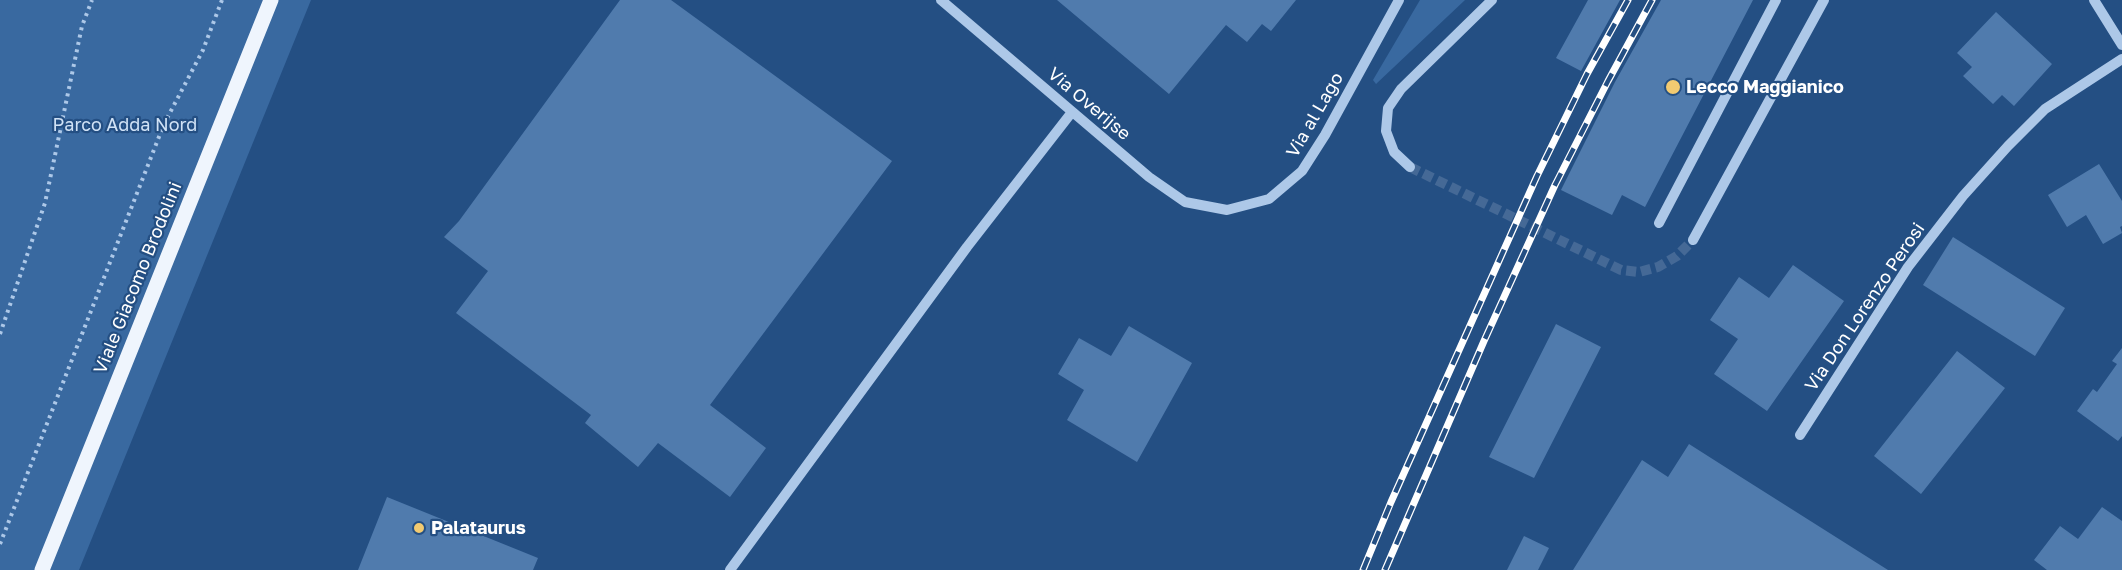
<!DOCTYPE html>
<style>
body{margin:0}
canvas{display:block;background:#244f83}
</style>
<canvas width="2122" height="570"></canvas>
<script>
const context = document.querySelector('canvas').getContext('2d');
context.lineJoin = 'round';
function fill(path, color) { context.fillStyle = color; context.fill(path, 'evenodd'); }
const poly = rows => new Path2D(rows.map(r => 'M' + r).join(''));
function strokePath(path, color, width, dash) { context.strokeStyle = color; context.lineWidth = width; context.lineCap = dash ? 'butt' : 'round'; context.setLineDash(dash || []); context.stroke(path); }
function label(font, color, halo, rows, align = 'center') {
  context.font = font + ' "Golos Text",sans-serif'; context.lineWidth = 4.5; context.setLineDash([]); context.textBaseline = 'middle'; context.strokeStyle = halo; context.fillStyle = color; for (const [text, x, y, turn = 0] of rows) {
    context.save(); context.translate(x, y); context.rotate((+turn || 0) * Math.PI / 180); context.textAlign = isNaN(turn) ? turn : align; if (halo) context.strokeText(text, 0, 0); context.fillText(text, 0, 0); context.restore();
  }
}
fill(poly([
 [0,0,311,0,79,570,0,570],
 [1420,0,1465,0,1376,84,1373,80]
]), '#3969a0');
fill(poly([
 [620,0,671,0,892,161,710,405,766,448,730,497,658,443,638,467,585,423,591,415,456,313,488,271,444,237,459,221],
 [1057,0,1296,0,1271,31,1262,24,1247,42,1226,25,1169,94],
 [1588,0,1620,0,1581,71,1556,58],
 [1661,0,1753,0,1645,207,1622,195,1612,215,1561,190,1615,82],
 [1996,12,2052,64,2014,106,2002,95,1993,104,1963,76,1972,67,1957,53],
 [2099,164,2122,201,2122,226,2120,227,2122,233,2103,244,2086,215,2067,227,2048,195],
 [1953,237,2065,308,2035,356,1923,285],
 [1793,265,1844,301,1767,411,1714,374,1738,339,1710,320,1739,277,1769,298],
 [1556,324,1601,347,1534,478,1489,457],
 [1129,326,1192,363,1137,462,1067,420,1084,390,1058,374,1079,338,1111,356],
 [2122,348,2122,436,2118,441,2077,411,2093,389,2097,392,2117,364,2112,361],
 [1957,351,2005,388,1921,494,1874,456],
 [1689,444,1744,479,1888,570,1573,570,1642,460,1668,477],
 [387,497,538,558,533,570,358,570],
 [2102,507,2122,521,2122,570,2047,570,2034,560,2060,526,2078,539],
 [1524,536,1549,548,1538,570,1507,570]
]), '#507bad');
strokePath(poly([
 [1410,167,1621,270,1639,272,1658,267,1677,256,1693,240]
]), '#456996', 10, [10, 5]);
strokePath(poly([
 [0,334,45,203,82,26,92,0],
 [0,544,164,124,203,50,222,0]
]), '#adc8e8', 4, [3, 4.5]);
strokePath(poly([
 [941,0,1149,177,1185,202,1227,210,1269,199,1302,171,1325,135,1399,0],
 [2094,0,2122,45],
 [1410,167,1394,152,1386,131,1388,108,1401,89,1492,0],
 [1659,223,1776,0],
 [1693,240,1824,0],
 [1800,435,1908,267,1963,196,2008,146,2045,109,2122,59],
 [730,570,967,247,1072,112]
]), '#adc8e8', 10);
strokePath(poly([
 [42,570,271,0]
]), '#eff5fd', 15);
const rail = poly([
 [1363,570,1391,502,1537,176,1587,74,1628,0],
 [1385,570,1484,341,1555,185,1608,81,1652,0]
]);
strokePath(rail, '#fff', 7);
strokePath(rail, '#244f83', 4.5, [14]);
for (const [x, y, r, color] of [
 [1673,87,8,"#f2ca71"],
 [419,528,6,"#f2ca71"]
]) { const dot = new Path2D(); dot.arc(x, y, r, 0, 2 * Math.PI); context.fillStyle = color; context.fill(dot); strokePath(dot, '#244f83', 2); }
label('bold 18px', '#fff', '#244f83', [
 ["Lecco Maggianico",1686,87],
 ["Palataurus",431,528]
], 'left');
label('18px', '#fff', '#244f83', [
 ["Via Overijse",1089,104,40],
 ["Via al Lago",1315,115,-60],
 ["Viale Giacomo Brodolini",138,278,-68],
 ["Via Don Lorenzo Perosi",1865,307,-56]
]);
label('18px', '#d0e2f6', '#244f83', [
 ["Parco Adda Nord",125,125]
]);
</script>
